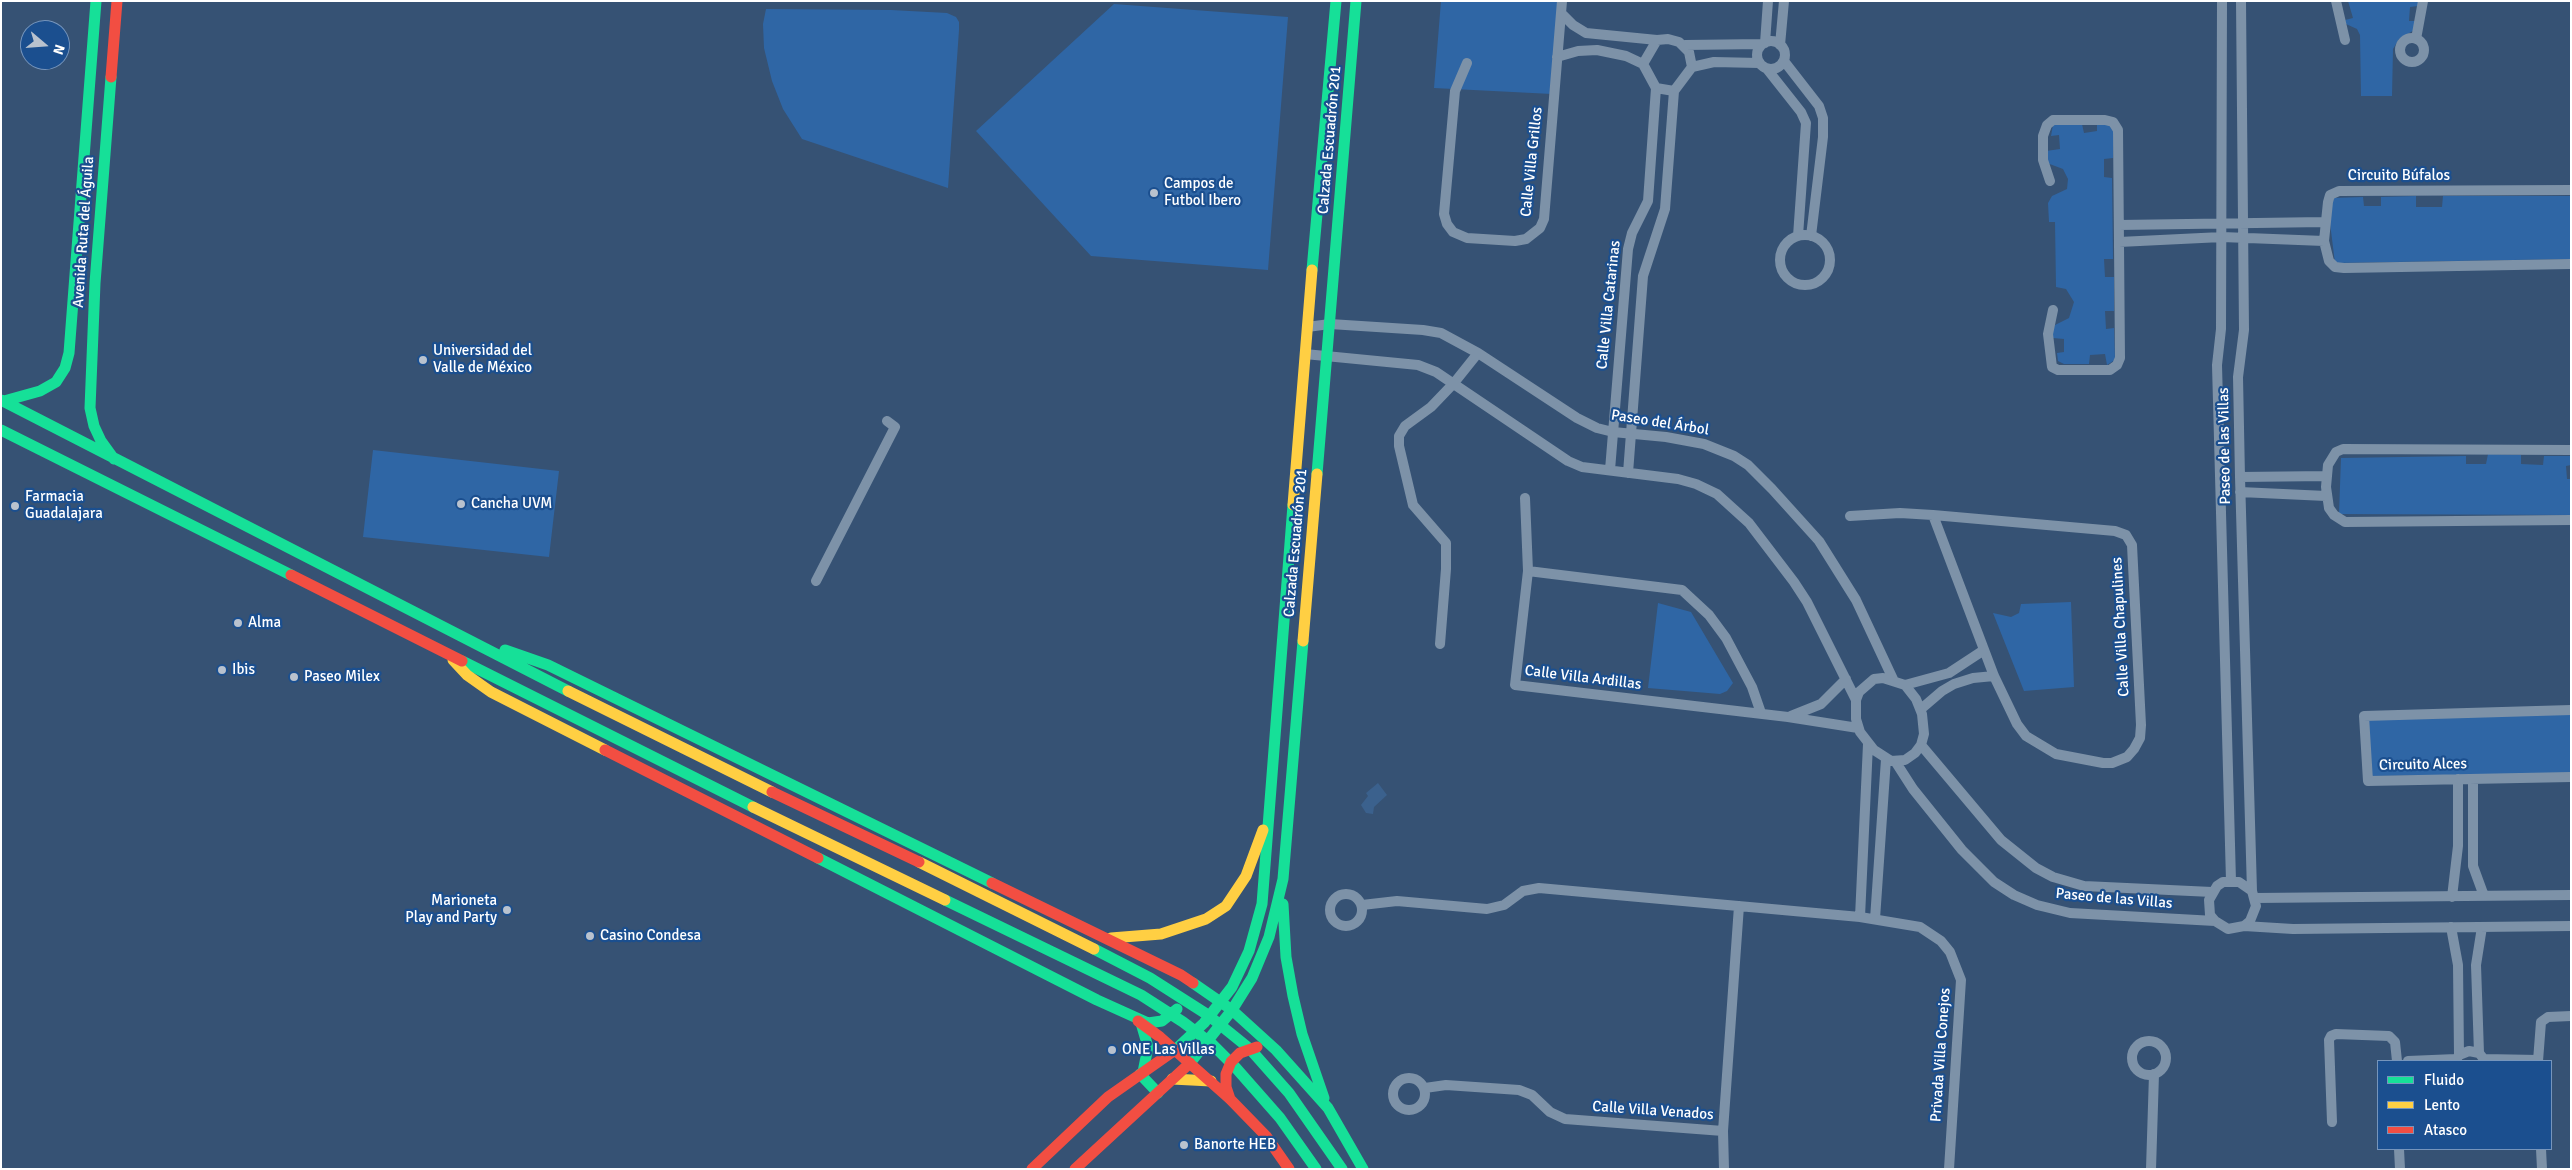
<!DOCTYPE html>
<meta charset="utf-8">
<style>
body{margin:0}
#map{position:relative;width:2572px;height:1170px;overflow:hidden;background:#365274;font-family:Signika,sans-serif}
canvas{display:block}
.frame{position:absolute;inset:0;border:2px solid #fff;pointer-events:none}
.legend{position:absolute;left:2377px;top:1060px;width:175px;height:90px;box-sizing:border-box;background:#1b4f8f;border:1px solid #7695bc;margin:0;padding:6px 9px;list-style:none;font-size:15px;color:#fff}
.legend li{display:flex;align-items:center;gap:10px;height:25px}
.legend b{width:25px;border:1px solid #7695bc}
.north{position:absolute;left:20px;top:20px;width:50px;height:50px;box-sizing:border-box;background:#1b4f8f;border:1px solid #7695bc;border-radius:50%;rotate:108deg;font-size:14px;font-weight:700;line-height:20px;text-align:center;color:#fff}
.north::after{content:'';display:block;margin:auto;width:18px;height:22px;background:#b9c2ce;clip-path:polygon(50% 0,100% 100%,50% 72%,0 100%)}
</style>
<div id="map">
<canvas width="2572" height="1170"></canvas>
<div class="frame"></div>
<ul class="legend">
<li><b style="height:6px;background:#16e098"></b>Fluido</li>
<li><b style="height:6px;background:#ffcf43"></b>Lento</li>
<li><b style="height:6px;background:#f24e42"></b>Atasco</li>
</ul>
<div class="north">N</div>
</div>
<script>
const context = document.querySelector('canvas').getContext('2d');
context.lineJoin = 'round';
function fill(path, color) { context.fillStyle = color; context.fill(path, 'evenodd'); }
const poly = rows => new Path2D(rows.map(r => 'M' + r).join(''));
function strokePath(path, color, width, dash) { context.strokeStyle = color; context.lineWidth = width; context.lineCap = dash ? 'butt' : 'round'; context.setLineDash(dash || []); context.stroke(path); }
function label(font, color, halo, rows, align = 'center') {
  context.font = font + ' Signika,sans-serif'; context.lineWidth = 4.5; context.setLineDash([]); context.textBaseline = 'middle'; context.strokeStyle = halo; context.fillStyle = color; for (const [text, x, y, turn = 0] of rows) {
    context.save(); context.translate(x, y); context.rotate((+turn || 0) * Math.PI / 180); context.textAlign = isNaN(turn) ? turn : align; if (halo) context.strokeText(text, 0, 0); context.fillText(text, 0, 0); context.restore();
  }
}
fill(poly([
 [1441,1,1560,1,1552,94,1434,88],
 [2348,1,2418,1,2418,6,2410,7,2409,21,2416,21,2416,29,2399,39,2393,49,2392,96,2361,96,2360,35,2357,29,2346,24,2345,20,2353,18],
 [1114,4,1288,17,1268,270,1091,256,976,131],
 [766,9,891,10,947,13,956,17,959,22,959,30,948,188,802,139,783,109,772,81,764,48,763,24],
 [2097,123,2110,124,2114,132,2113,158,2104,159,2104,177,2112,178,2113,259,2104,259,2105,277,2114,277,2114,311,2105,311,2106,329,2114,328,2115,360,2107,365,2105,354,2090,355,2089,364,2064,364,2058,361,2057,353,2064,352,2064,339,2053,338,2053,330,2055,325,2069,318,2074,302,2066,289,2056,287,2055,222,2049,222,2048,203,2052,196,2067,189,2068,179,2063,169,2047,163,2046,151,2060,149,2059,135,2051,136,2053,125,2082,124,2084,133,2097,131],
 [2416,196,2416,207,2442,207,2443,196,2571,196,2571,259,2335,263,2329,215,2334,198,2363,197,2364,206,2381,206,2381,197],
 [373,450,559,471,549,557,363,537],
 [2488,454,2521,455,2521,464,2543,465,2544,456,2571,456,2571,465,2566,466,2567,479,2571,479,2571,515,2339,514,2341,458,2466,456,2466,464,2486,464],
 [2071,602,2074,687,2024,691,1993,613,2011,617,2019,613,2021,604],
 [1658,603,1691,612,1733,683,1727,691,1720,694,1648,688],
 [2571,714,2571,774,2370,776,2367,719]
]), '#2f66a5');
fill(poly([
 [1378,783,1387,795,1374,807,1373,814,1366,813,1361,805,1368,796,1366,793]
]), '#3b618d');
strokePath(poly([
 [2222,1,2221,329,2217,365,2231,881],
 [2241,1,2244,330,2238,377,2240,477,2252,891,2256,906,2250,921,2244,926,2228,929,2215,921,2210,915,2209,900,2217,886,2223,882,2239,882,2252,891],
 [2336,1,2345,40],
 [1561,13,1573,25,1586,33,1657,40],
 '2400 50a12 12 0 1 1 24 0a12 12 0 1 1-24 0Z',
 [2416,39,2423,1],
 '1757 55a14 14 0 1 1 28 0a14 14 0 1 1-28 0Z',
 [1765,43,1768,1],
 [1685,45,1762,44],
 [1780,45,1784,1],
 [1557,57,1578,51,1597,50,1626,56,1643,64],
 [1784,61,1819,106,1823,118,1823,137,1811,236],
 [1467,63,1455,91,1444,214,1447,224,1453,232,1467,238,1515,241,1526,239,1540,228,1544,219,1562,1],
 [1692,67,1714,62,1759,63],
 [1767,69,1801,112,1806,123,1798,236],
 [2050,181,2043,160,2043,136,2047,125,2053,120,2105,120,2113,122,2118,130,2120,358,2117,365,2110,370,2058,370,2052,367,2048,334,2053,310],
 [2571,190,2339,191,2330,195,2328,202,2324,241,2329,261,2335,267,2344,268,2571,264],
 [2119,225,2324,222],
 '1780 260a25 25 0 1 1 50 0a25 25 0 1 1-50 0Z',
 [2119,242,2222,237,2324,241],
 [1307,327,1330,324,1423,330,1441,333,1478,353,1577,418,1597,428,1613,432,1666,437,1704,444,1734,456,1748,465,1772,489,1819,541,1856,600,1893,679],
 [1305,354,1418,365,1436,372,1568,461,1582,467,1678,479,1696,484,1717,494,1749,523,1794,582,1807,602,1856,700],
 [2571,450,2343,449,2336,452,2328,465,2326,487,2329,508,2334,515,2345,522,2571,520],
 [1610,470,1628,249,1632,233,1648,201,1656,88,1643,64,1657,40,1668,39,1679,42,1689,52,1692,67,1674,91,1656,88],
 [1628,473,1643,276,1665,209,1674,91],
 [2240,477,2327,476],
 [2240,492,2326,496],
 [1525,498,1528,571,1515,685,1788,717,1858,728],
 [1850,516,1900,513,1933,515,2115,531,2126,535,2132,545,2141,725,2140,738,2134,749,2127,757,2112,763,2103,763,2056,754,2026,736,2017,724,1994,676,1933,515],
 [1528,571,1682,590,1709,615,1726,638,1752,687,1761,713],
 [816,581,895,427,887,421],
 [1440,644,1446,569,1446,543,1413,505,1399,446,1399,436,1405,426,1431,407,1454,383,1478,353],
 [1883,678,1905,685,1916,699,1922,714,1924,734,1921,745,1915,753,1905,760,1891,761,1874,750,1860,732,1856,719,1856,700,1859,692,1874,679,1883,678],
 [1905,685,1949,673,1984,650],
 [1921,709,1942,691,1954,684,1973,678,1994,676],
 [2571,710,2364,716,2368,781,2571,777],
 [1791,716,1821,704,1846,679],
 [1921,745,2001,840,2036,868,2053,877,2084,886,2212,892],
 [1895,761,1913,789,1962,850,1994,882,2014,895,2037,905,2070,913,2215,921],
 [2473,779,2473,866,2484,896],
 '1330 910a16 16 0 1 1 32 0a16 16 0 1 1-32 0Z',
 [2452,897,2458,846,2458,779],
 [2255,898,2571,895],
 [1362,905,1397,901,1487,909,1504,905,1523,891,1539,888,1860,917,1920,927,1941,941,1950,952,1961,980,1949,1169],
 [1860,917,1868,744],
 [1875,919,1886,759],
 [2244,926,2293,929,2571,926],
 [2451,927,2458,965,2459,1055],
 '2132 1058a17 17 0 1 1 34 0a17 17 0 1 1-34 0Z',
 [2479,1053,2476,965,2482,927],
 [2484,1059,2538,1060],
 [2456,1060,2459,1055,2469,1051,2479,1053,2483,1058],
 [2408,1061,2456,1059],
 [2538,1061,2541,1022,2548,1017,2571,1016],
 '1393 1094a16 16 0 1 1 32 0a16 16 0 1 1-32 0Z',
 [1425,1088,1446,1085,1519,1090,1532,1095,1550,1112,1565,1119,1723,1131],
 [2332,1122,2329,1040,2331,1036,2336,1034,2389,1036,2395,1042,2397,1061],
 [2399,1149,2400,1169],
 [2541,1149,2542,1169],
 [1724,1169,1723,1131,1739,906],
 [2151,1169,2154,1074]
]), '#7d92a8', 10);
strokePath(poly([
 [111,77,95,283,90,408,94,426,101,441,114,459],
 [1312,270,1336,1],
 [1,400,568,691],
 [4,401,40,391,56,382,65,368,69,353,96,1],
 [1,430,291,575],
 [1317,474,1356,1],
 [505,650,548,665,992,883],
 [462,661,753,807],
 [818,858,1097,1000,1148,1023,1162,1021,1177,1009],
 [945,900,1141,995,1183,1022,1212,1044,1236,1068,1280,1118,1316,1169],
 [1283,904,1286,957,1293,996,1302,1034,1324,1098],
 [1094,949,1150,978,1208,1015,1250,1049,1289,1093,1342,1169],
 [1193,983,1232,1010,1276,1050,1328,1108,1363,1169],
 [1141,1023,1148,1047,1143,1072],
 [1175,1050,1204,1023,1232,987,1249,951,1262,904,1293,505],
 [1190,1063,1232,1010,1252,978,1269,937,1283,879,1303,641],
 [1140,1074,1158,1093]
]), '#16e098', 11);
strokePath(poly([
 [1293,505,1312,270],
 [1303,641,1317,474],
 [453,660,467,675,491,692,605,750],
 [568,691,772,792],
 [753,807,945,900],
 [919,862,1094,949],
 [1111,938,1161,934,1206,919,1226,906,1246,876,1263,830],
 [1172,1079,1211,1081]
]), '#ffcf43', 11);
strokePath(poly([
 [111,77,117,1],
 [291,575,462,661],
 [605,750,818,858],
 [772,792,919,862],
 [992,883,1181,975,1193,983],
 [1138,1021,1160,1037,1230,1099,1266,1136,1289,1169],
 [1230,1099,1226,1087,1226,1074,1231,1062,1240,1053,1257,1047],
 [1032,1169,1108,1097,1175,1050],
 [1075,1169,1190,1063]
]), '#f24e42', 11);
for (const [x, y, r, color] of [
 [1154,193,5,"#b9c2ce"],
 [423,360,5,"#b9c2ce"],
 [461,504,5,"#b9c2ce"],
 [15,506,5,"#b9c2ce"],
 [238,623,5,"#b9c2ce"],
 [222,670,5,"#b9c2ce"],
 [294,677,5,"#b9c2ce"],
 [507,910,5,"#b9c2ce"],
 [590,936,5,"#b9c2ce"],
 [1112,1050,5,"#b9c2ce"],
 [1184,1145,5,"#b9c2ce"]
]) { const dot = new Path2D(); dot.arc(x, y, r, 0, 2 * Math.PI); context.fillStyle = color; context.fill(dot); strokePath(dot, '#1b4f8f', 2); }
label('15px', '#fff', '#1b4f8f', [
 ["Calzada Escuadrón 201",1330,140,-85],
 ["Calle Villa Grillos",1532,162,-84],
 ["Circuito Búfalos",2399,176],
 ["Avenida Ruta del Águila",84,232,-86],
 ["Calle Villa Catarinas",1609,305,-84],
 ["Paseo del Árbol",1660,423,9],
 ["Paseo de las Villas",2225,446,-91],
 ["Calzada Escuadrón 201",1296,543,-85],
 ["Calle Villa Chapulines",2121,627,-93],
 ["Calle Villa Ardillas",1583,678,7],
 ["Circuito Alces",2423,765,-1],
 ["Paseo de las Villas",2114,899,5],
 ["Privada Villa Conejos",1941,1055,-86],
 ["Calle Villa Venados",1653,1111,4]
]);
label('15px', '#fff', '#1b4f8f', [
 ["Campos de",1164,184],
 ["Futbol Ibero",1164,201],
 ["Universidad del",433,351],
 ["Valle de México",433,368],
 ["Farmacia",25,497],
 ["Guadalajara",25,514],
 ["Cancha UVM",471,504],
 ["Alma",248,623],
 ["Ibis",232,670],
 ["Paseo Milex",304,677],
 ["Marioneta",497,901,"right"],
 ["Play and Party",497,918,"right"],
 ["Casino Condesa",600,936],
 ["ONE Las Villas",1122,1050],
 ["Banorte HEB",1194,1145]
], 'left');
</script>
